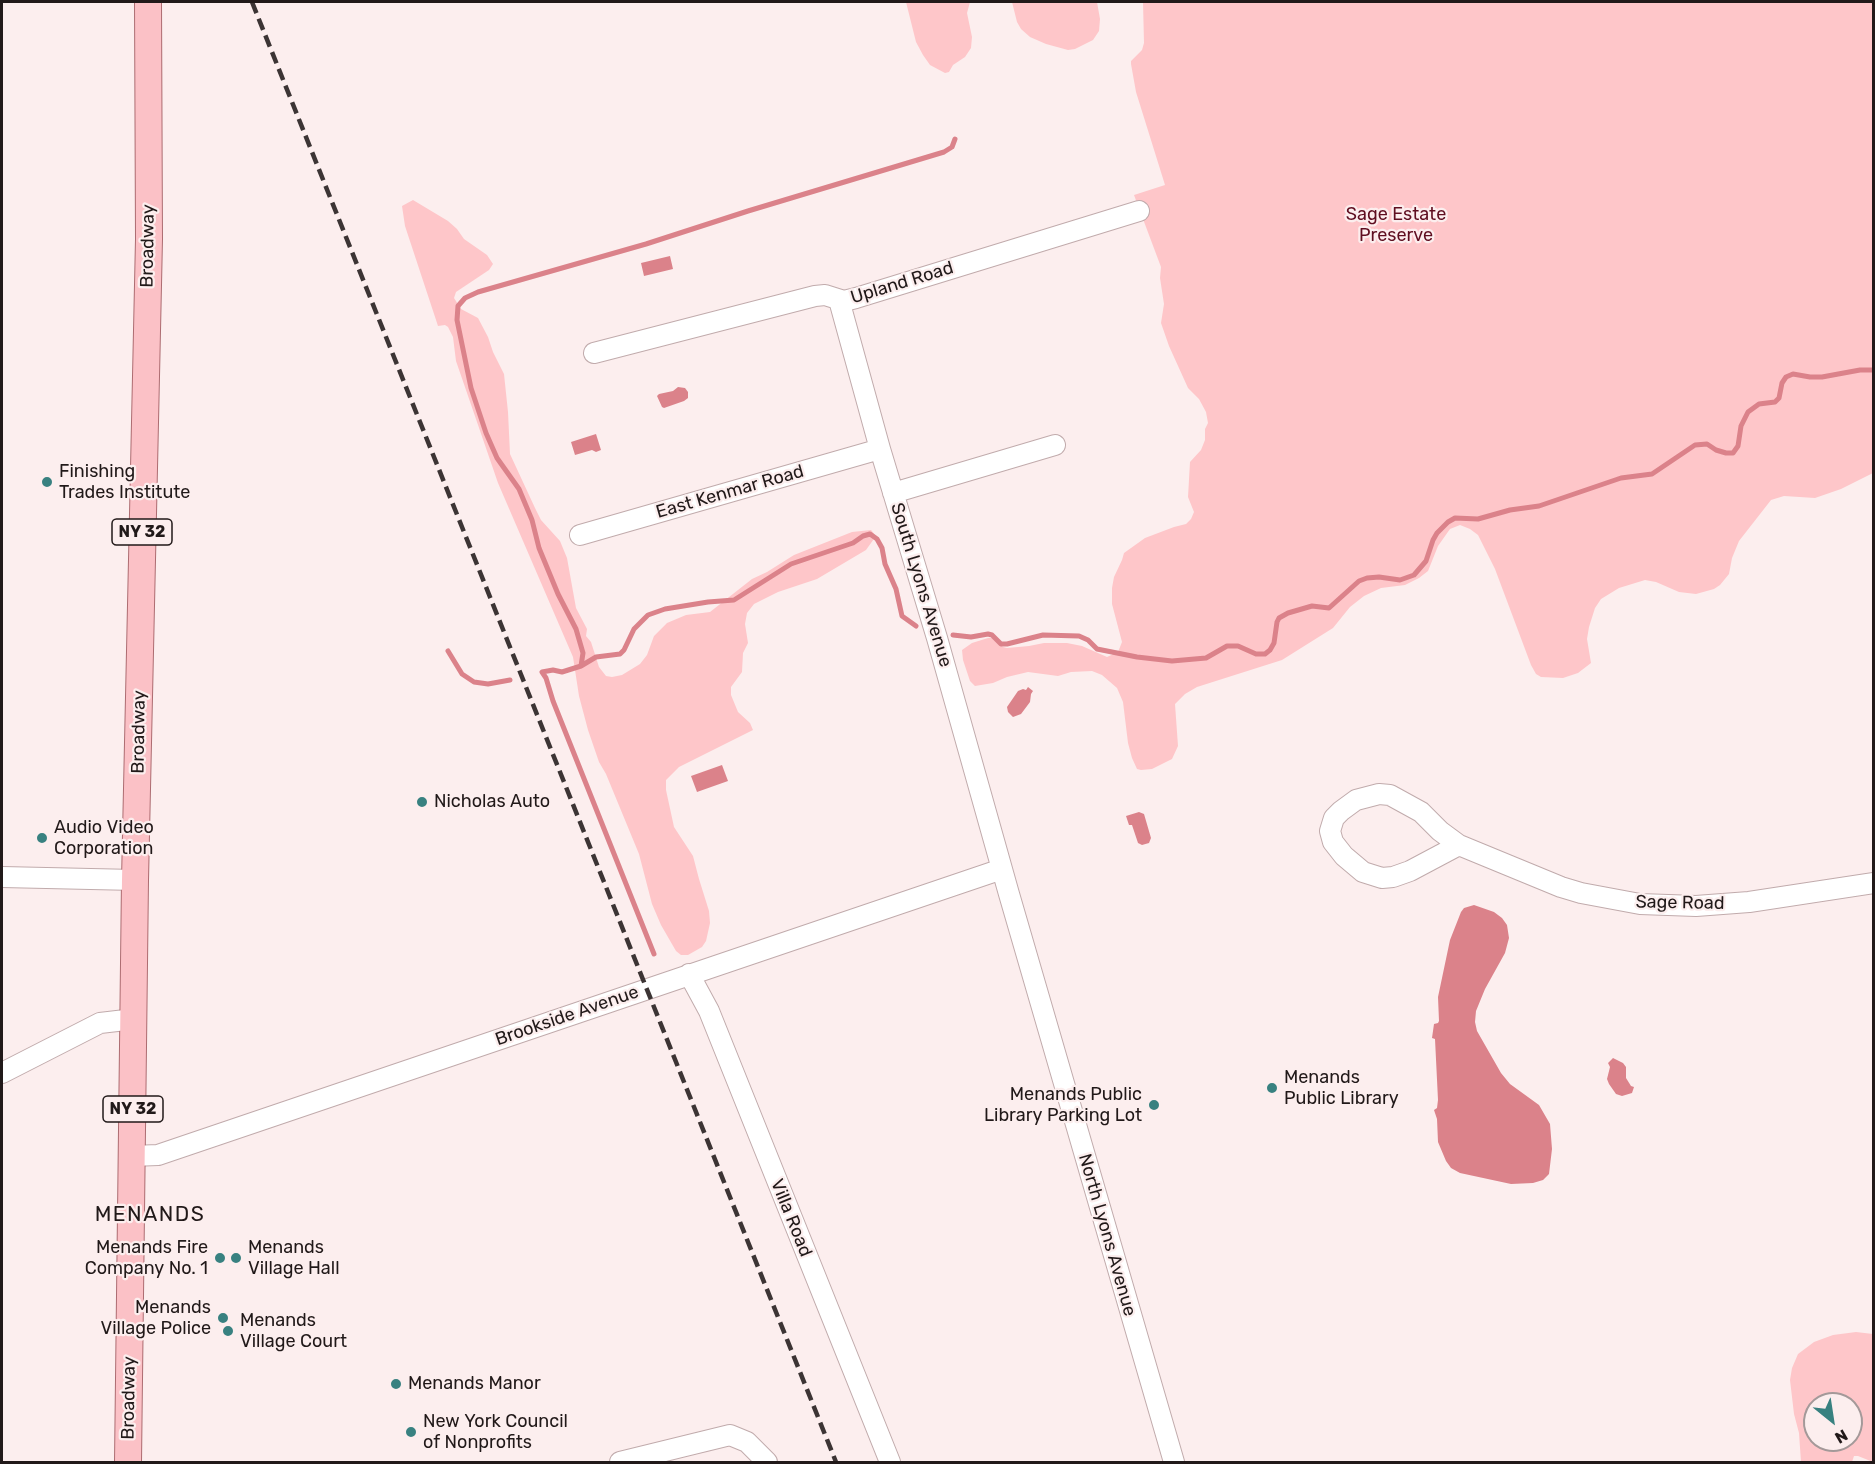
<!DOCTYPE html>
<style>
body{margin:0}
#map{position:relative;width:1875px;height:1464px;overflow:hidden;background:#fceeee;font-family:Rubik,sans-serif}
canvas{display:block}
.frame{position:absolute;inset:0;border:3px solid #211919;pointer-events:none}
.north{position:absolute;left:1803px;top:1392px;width:60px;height:60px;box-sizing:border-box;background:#fceeee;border:2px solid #a49999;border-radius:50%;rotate:150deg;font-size:16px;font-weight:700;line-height:24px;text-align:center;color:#211919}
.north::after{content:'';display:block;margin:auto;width:21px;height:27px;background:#388180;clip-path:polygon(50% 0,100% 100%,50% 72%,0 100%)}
</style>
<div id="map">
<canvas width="1875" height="1464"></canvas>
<div class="frame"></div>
<div class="north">N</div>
</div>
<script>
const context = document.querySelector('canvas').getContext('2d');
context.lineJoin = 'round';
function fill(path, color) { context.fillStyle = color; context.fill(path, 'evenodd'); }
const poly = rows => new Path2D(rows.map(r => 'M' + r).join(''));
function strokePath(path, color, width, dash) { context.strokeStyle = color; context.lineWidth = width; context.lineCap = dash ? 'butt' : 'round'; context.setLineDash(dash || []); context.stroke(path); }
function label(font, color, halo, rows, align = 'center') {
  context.font = font + ' Rubik,sans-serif'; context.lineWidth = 4.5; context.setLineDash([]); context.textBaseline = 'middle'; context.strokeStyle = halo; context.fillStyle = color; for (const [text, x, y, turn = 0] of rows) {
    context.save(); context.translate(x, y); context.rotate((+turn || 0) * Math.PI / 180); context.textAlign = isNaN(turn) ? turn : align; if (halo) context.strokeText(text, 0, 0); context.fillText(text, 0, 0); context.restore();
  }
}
fill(poly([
 [906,2,970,2,967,13,972,37,971,48,965,57,953,65,949,72,945,73,930,65,923,55,916,42],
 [1012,2,1097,2,1100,19,1099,31,1093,40,1075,49,1068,50,1046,44,1030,37,1021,29,1017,22],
 [1143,2,1873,2,1873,473,1841,489,1815,498,1784,496,1771,500,1739,541,1732,558,1729,574,1720,585,1714,589,1696,594,1679,592,1656,582,1645,580,1619,588,1601,599,1595,608,1589,627,1587,639,1591,663,1578,673,1563,678,1541,677,1536,674,1531,665,1495,569,1478,535,1470,529,1460,525,1450,529,1438,546,1428,571,1419,578,1405,585,1381,588,1364,596,1350,607,1333,628,1282,660,1197,687,1185,694,1175,704,1178,746,1172,759,1152,769,1141,770,1137,769,1132,758,1128,743,1123,702,1117,688,1102,675,1092,671,1071,672,1058,676,1028,672,1007,677,993,683,975,686,970,681,963,660,962,650,972,643,988,638,992,638,1003,647,1007,648,1029,646,1044,643,1067,643,1082,646,1107,657,1118,652,1122,642,1112,604,1112,588,1114,577,1122,560,1124,553,1145,538,1174,527,1186,524,1191,519,1194,512,1188,497,1190,462,1201,450,1205,440,1205,429,1208,423,1206,412,1199,399,1188,388,1169,346,1161,323,1164,304,1160,278,1161,267,1134,195,1165,185,1136,92,1131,64,1131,61,1142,50,1144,43],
 [413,200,448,221,457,229,464,239,487,255,493,264,489,270,456,292,454,298,461,309,478,318,488,337,493,352,504,374,508,412,510,454,535,508,541,520,560,541,567,558,576,608,587,629,586,636,591,642,599,667,606,676,612,677,622,675,640,664,647,655,654,636,667,623,686,615,710,612,752,579,767,572,794,555,852,532,871,530,876,536,866,550,817,579,778,592,754,604,747,613,745,624,748,643,743,653,742,672,731,687,731,695,738,712,750,723,753,730,679,767,666,780,666,790,674,827,693,856,699,879,709,911,710,923,706,941,702,947,688,955,681,955,676,951,661,925,652,904,639,854,606,774,599,762,588,730,579,696,573,657,498,483,456,361,453,337,448,327,445,325,438,326,405,226,402,206],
 [1856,1332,1873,1334,1873,1462,1858,1456,1854,1456,1852,1462,1801,1462,1799,1433,1794,1414,1790,1380,1792,1368,1798,1354,1814,1342,1833,1335],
 [1815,1404,1851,1404,1851,1440,1815,1440]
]), '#fec6c9');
fill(poly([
 [670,256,673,269,644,276,641,263],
 [678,387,685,388,688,392,688,398,684,401,664,408,662,407,657,396,659,394,673,391],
 [596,434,601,450,596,452,592,450,575,455,571,442],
 [1028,687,1033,691,1031,694,1030,702,1021,714,1013,717,1008,712,1007,707,1018,691,1023,689,1026,690],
 [722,765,728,781,697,792,691,776],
 [1139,812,1144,814,1151,838,1149,843,1142,845,1138,843,1132,825,1129,825,1126,816],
 [1474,905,1494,912,1502,918,1507,925,1509,938,1505,953,1485,989,1476,1011,1475,1022,1477,1031,1501,1073,1510,1084,1539,1105,1550,1124,1552,1149,1549,1174,1543,1180,1533,1183,1511,1184,1460,1173,1451,1168,1446,1161,1438,1142,1437,1119,1434,1110,1437,1108,1438,1100,1435,1039,1432,1038,1434,1024,1438,1023,1439,1021,1438,997,1450,940,1461,912,1464,908],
 [1613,1058,1623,1063,1626,1067,1626,1078,1631,1086,1634,1087,1632,1093,1622,1096,1616,1094,1609,1084,1607,1079,1610,1067,1608,1063]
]), '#db828a');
strokePath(poly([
 [953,635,971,637,988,634,992,635,1001,644,1007,644,1043,635,1079,636,1088,640,1097,649,1137,657,1172,661,1206,658,1227,646,1238,646,1256,654,1265,654,1270,650,1274,643,1277,622,1279,618,1288,613,1312,606,1329,608,1359,581,1367,578,1379,577,1400,580,1414,575,1426,561,1433,540,1437,533,1448,522,1455,518,1478,519,1510,510,1539,506,1621,478,1652,474,1695,445,1707,444,1716,450,1726,453,1733,453,1738,446,1741,426,1748,412,1759,404,1775,402,1779,398,1782,383,1786,377,1793,374,1810,377,1822,377,1860,370,1874,370],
 [448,651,462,674,474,682,488,684,510,680],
 [581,666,583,653,576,629,558,594,539,548,532,520,519,489,497,458,486,433,471,388,457,320,458,306,465,298,478,292,646,244,748,211,944,152,952,147,955,139],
 [654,954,553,701,546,678,542,672,553,670,562,672,581,666,596,657,620,654,624,650,634,629,648,615,665,609,708,602,734,600,791,564,853,543,863,536,870,534,877,539,882,548,885,564,896,589,902,616,916,626]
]), '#db828a', 5);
const minor = poly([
 [839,300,880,449,937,638,1009,894,1174,1462],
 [594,353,815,296,825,295,844,301,856,298,1139,211],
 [893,493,1055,445],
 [580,535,880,449],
 [1459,845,1410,871,1393,877,1382,878,1363,872,1344,856,1333,842,1330,831,1334,818,1341,811,1356,800,1379,794,1390,795,1421,812,1440,831,1459,845,1561,887,1581,893,1640,904,1696,906,1749,902,1874,883],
 [2,877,135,880],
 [689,974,709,1011,890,1462],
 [2,1073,100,1023,134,1019],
 [132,1156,158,1155,1002,869],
 [620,1462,730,1435,747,1442,767,1462]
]);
const major = poly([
 [128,1462,135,880,149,239,148,2]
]);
strokePath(minor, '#c1abac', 22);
strokePath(major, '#ad6c71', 28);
strokePath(minor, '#fff', 20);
strokePath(major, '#fbc1c6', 26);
strokePath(poly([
 [252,2,836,1462]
]), '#3c3434', 4.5, [12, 6]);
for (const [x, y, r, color] of [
 [47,482,6,"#388180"],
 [422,802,6,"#388180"],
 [42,838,6,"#388180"],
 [1272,1088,6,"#388180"],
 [1154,1105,6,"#388180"],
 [220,1258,6,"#388180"],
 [236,1258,6,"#388180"],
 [223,1318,6,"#388180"],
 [228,1331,6,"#388180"],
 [396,1384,6,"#388180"],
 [411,1432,6,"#388180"]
]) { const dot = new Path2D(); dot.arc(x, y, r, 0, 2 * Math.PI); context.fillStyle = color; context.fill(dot); strokePath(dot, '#fceeee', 2); }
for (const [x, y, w] of [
 [142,532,60],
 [133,1109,60]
]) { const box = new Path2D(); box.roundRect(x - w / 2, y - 13, w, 26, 4.5); context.fillStyle = '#fceeee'; context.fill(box); strokePath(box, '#211919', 1.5); }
label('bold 16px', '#211919', null, [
 ["NY 32",142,532],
 ["NY 32",133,1109]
]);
label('18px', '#5f0e20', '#fceeee', [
 ["Sage Estate",1396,215],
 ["Preserve",1396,236]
]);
label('18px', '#211919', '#fceeee', [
 ["Broadway",148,246,-89],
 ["Upland Road",902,283,-17],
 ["East Kenmar Road",730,492,-16],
 ["South Lyons Avenue",921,585,73],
 ["Broadway",139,732,-89],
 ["Sage Road",1680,903,1],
 ["Brookside Avenue",567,1016,-19],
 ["Villa Road",791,1218,68],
 ["North Lyons Avenue",1107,1235,74],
 ["Broadway",129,1398,-89]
]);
label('18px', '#211919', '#fceeee', [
 ["Finishing",59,472],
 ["Trades Institute",59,493],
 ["Nicholas Auto",434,802],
 ["Audio Video",54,828],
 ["Corporation",54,849],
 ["Menands",1284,1078],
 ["Public Library",1284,1099],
 ["Menands Public",1142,1095,"right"],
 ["Library Parking Lot",1142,1116,"right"],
 ["Menands Fire",208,1248,"right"],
 ["Company No. 1",208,1269,"right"],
 ["Menands",248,1248],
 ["Village Hall",248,1269],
 ["Menands",211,1308,"right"],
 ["Village Police",211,1329,"right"],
 ["Menands",240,1321],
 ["Village Court",240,1342],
 ["Menands Manor",408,1384],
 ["New York Council",423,1422],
 ["of Nonprofits",423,1443]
], 'left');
context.letterSpacing = '1.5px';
label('21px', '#211919', '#fceeee', [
 ["MENANDS",150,1215]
]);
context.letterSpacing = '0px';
</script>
